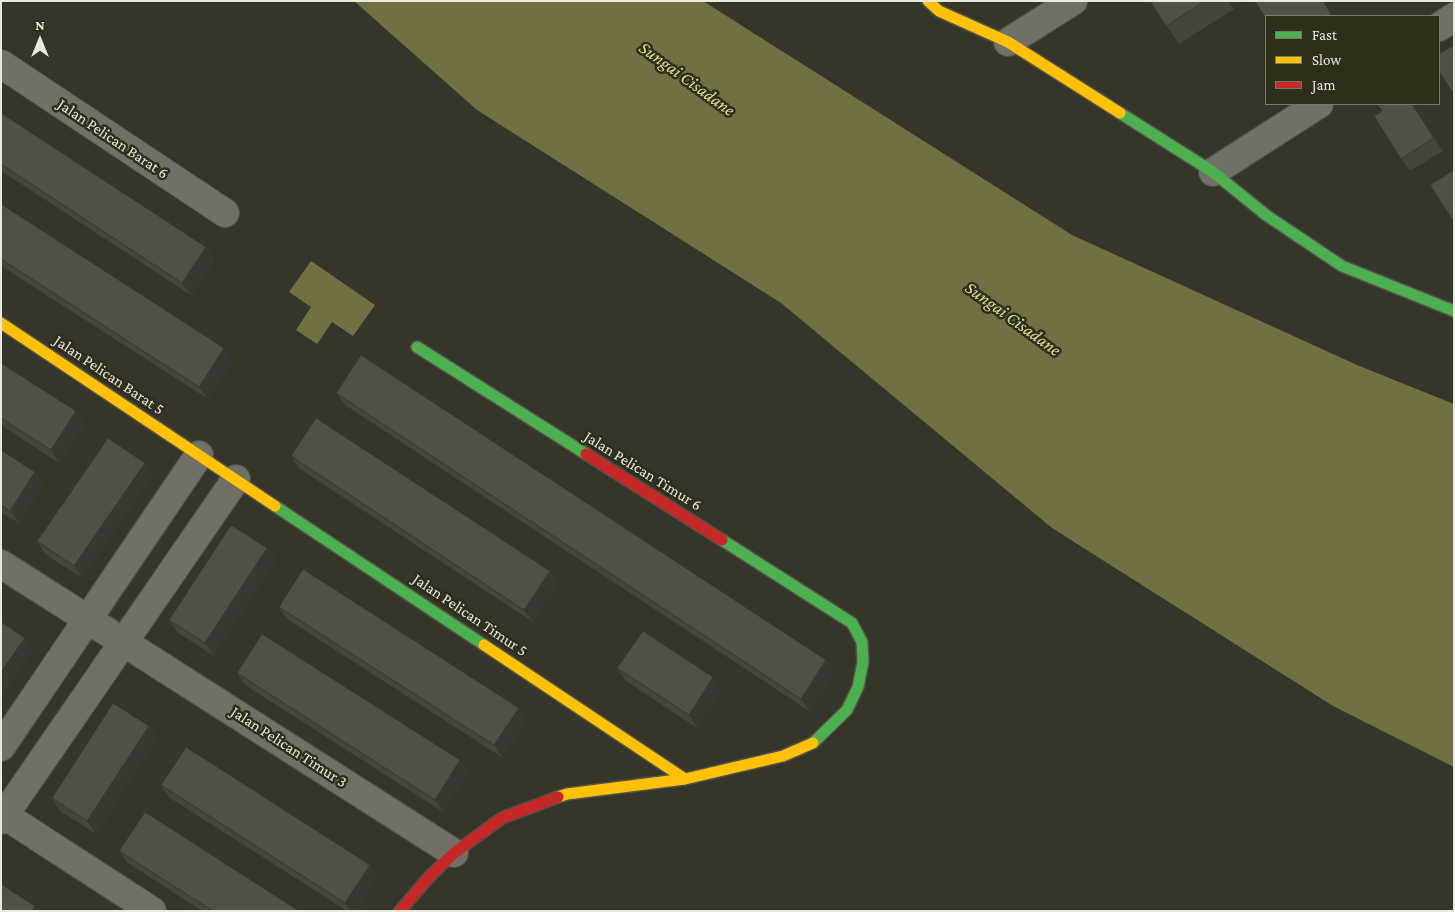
<!DOCTYPE html>
<style>
body{margin:0}
#map{position:relative;width:1455px;height:912px;overflow:hidden;background:#35352a;font-family:"Crimson Pro",serif}
canvas{display:block}
.frame{position:absolute;inset:0;border:2px solid #e9eadd;pointer-events:none}
.legend{position:absolute;left:1265px;top:15px;width:175px;height:90px;box-sizing:border-box;background:#2e2e1b;border:1px solid #797969;margin:0;padding:6px 9px;list-style:none;font-size:15px;color:#e9eadd}
.legend li{display:flex;align-items:center;gap:10px;height:25px}
.legend b{width:25px;border:1px solid #797969}
.north{position:absolute;left:15px;top:15px;width:50px;height:50px;-webkit-text-stroke:4px #2e2e1b;paint-order:stroke;rotate:0deg;font-size:14px;font-weight:700;line-height:20px;text-align:center;color:#e9eadd}
.north::after{content:'';display:block;margin:auto;width:18px;height:22px;background:#e9eadd;clip-path:polygon(50% 0,100% 100%,50% 72%,0 100%)}
</style>
<div id="map">
<canvas width="1455" height="912"></canvas>
<div class="frame"></div>
<ul class="legend">
<li><b style="height:6px;background:#4caf50"></b>Fast</li>
<li><b style="height:6px;background:#ffc107"></b>Slow</li>
<li><b style="height:6px;background:#c62828"></b>Jam</li>
</ul>
<div class="north">N</div>
</div>
<script>
const context = document.querySelector('canvas').getContext('2d');
context.lineJoin = 'round';
function fill(path, color) { context.fillStyle = color; context.fill(path, 'evenodd'); }
const poly = rows => new Path2D(rows.map(r => 'M' + r).join(''));
function strokePath(path, color, width, dash) { context.strokeStyle = color; context.lineWidth = width; context.lineCap = dash ? 'butt' : 'round'; context.setLineDash(dash || []); context.stroke(path); }
function label(font, color, halo, rows, align = 'center') {
  context.font = font + ' "Crimson Pro",serif'; context.lineWidth = 5; context.setLineDash([]); context.textBaseline = 'middle'; context.strokeStyle = halo; context.fillStyle = color; for (const [text, x, y, turn = 0] of rows) {
    context.save(); context.translate(x, y); context.rotate((+turn || 0) * Math.PI / 180); context.textAlign = isNaN(turn) ? turn : align; if (halo) context.strokeText(text, 0, 0); context.fillText(text, 0, 0); context.restore();
  }
}
fill(poly([
 [354,1,703,1,1072,235,1357,365,1454,404,1454,767,1333,706,1052,528,781,303,477,110],
 [311,261,375,305,353,336,332,322,317,344,296,330,311,307,289,292]
]), '#707043');
const street = poly([
 [1439,27,1454,17],
 [1008,42,1073,1],
 [1,64,225,213],
 [1213,172,1319,104],
 [1,564,454,853],
 [1,747,199,455],
 [1,813,152,911],
 [1,820,236,479]
]);
const fast = poly([
 [1120,113,1213,172,1266,215,1342,266,1454,311],
 [417,347,586,454],
 [275,506,484,645],
 [722,540,852,623,862,642,863,662,858,687,847,710,813,743]
]);
const slow = poly([
 [928,1,939,11,1008,42,1120,113],
 [1,323,275,506],
 [484,645,685,779],
 [558,797,567,794,685,779,783,756,813,743]
]);
const jam = poly([
 [586,454,722,540],
 [400,911,429,877,454,853,502,818,558,797]
]);
strokePath(street, '#515147', 30);
strokePath(fast, '#515147', 14);
strokePath(slow, '#515147', 14);
strokePath(jam, '#515147', 14);
strokePath(street, '#707067', 28);
strokePath(fast, '#4caf50', 11);
strokePath(slow, '#ffc107', 11);
strokePath(jam, '#c62828', 11);
fill(poly([
 [1150,1,1228,1,1234,9,1179,44],
 [1413,104,1443,151,1410,171,1401,159],
 [1,113,206,247,215,260,191,295,1,171],
 [1,204,224,348,233,361,208,399,1,266],
 [1,363,85,424,59,463,1,425],
 [336,393,826,660,835,673,809,711,345,405],
 [1,450,44,485,19,523,1,512],
 [291,456,550,571,558,584,533,622,300,469],
 [153,475,82,578,45,554,37,541],
 [267,548,276,560,214,656,178,633,169,620],
 [279,607,528,720,503,758,287,619],
 [617,668,713,677,722,690,697,728,626,681],
 [237,673,460,760,469,773,443,812,245,685],
 [149,726,158,738,96,834,60,811,52,798],
 [161,785,378,877,356,911,347,911,170,798],
 [119,851,299,911,202,911,128,863]
]), '#45453d');
fill(poly([
 [1412,104,1413,104,1443,151,1434,138],
 [206,247,215,260,191,295,182,283],
 [224,348,233,361,208,399,199,387],
 [76,411,85,424,59,463,51,450],
 [145,463,153,475,82,578,74,566],
 [35,472,44,485,19,523,10,511],
 [267,548,276,560,214,656,205,643],
 [550,571,558,584,533,622,524,610],
 [25,638,33,651,1,697,1,672],
 [826,660,835,673,809,711,801,699],
 [713,677,722,690,697,728,689,715],
 [519,708,528,720,503,758,494,745],
 [149,726,158,738,96,834,87,821],
 [460,760,469,773,443,812,435,800],
 [370,865,378,877,356,911,350,911,345,903],
 [35,906,39,911,32,911]
]), '#383832');
const building = poly([
 [1150,1,1205,1,1166,26,1150,1],
 [1255,1,1323,1,1331,14,1328,16,1266,16,1266,19,1255,1],
 [1454,45,1454,95,1439,71,1439,54,1454,45],
 [1377,104,1412,104,1434,138,1401,159,1374,116,1382,111,1377,104],
 [1,113,206,247,182,283,1,164,1,113],
 [1454,170,1454,222,1430,185,1454,170],
 [1,204,224,348,199,387,1,259,1,204],
 [361,355,826,660,801,699,336,393,361,355],
 [1,363,76,411,51,450,1,418,1,363],
 [316,418,550,571,524,610,291,456,316,418],
 [108,438,145,463,74,566,37,541,108,438],
 [1,450,35,472,10,511,1,505,1,450],
 [231,525,267,548,205,643,169,620,231,525],
 [303,569,519,708,494,745,279,607,303,569],
 [1,622,25,638,1,672,1,622],
 [643,631,713,677,689,715,617,668,643,631],
 [262,634,460,760,435,800,237,673,262,634],
 [113,703,149,726,87,821,52,798,113,703],
 [186,747,370,865,345,903,161,785,186,747],
 [145,812,299,911,213,911,119,851,145,812],
 [1,884,35,906,32,911,1,911,1,884]
]);
fill(building, '#505047');
strokePath(building, '#383832', 1);
label('16px', '#e9eadd', '#2e2e1b', [
 ["Jalan Pelican Barat 6",113,139,34],
 ["Jalan Pelican Barat 5",109,375,34],
 ["Jalan Pelican Timur 6",643,471,32],
 ["Jalan Pelican Timur 5",470,615,34],
 ["Jalan Pelican Timur 3",289,747,33]
]);
label('italic 18px', '#dedf91', '#2e2e1b', [
 ["Sungai Cisadane",687,79,36],
 ["Sungai Cisadane",1013,319,36]
]);
</script>
